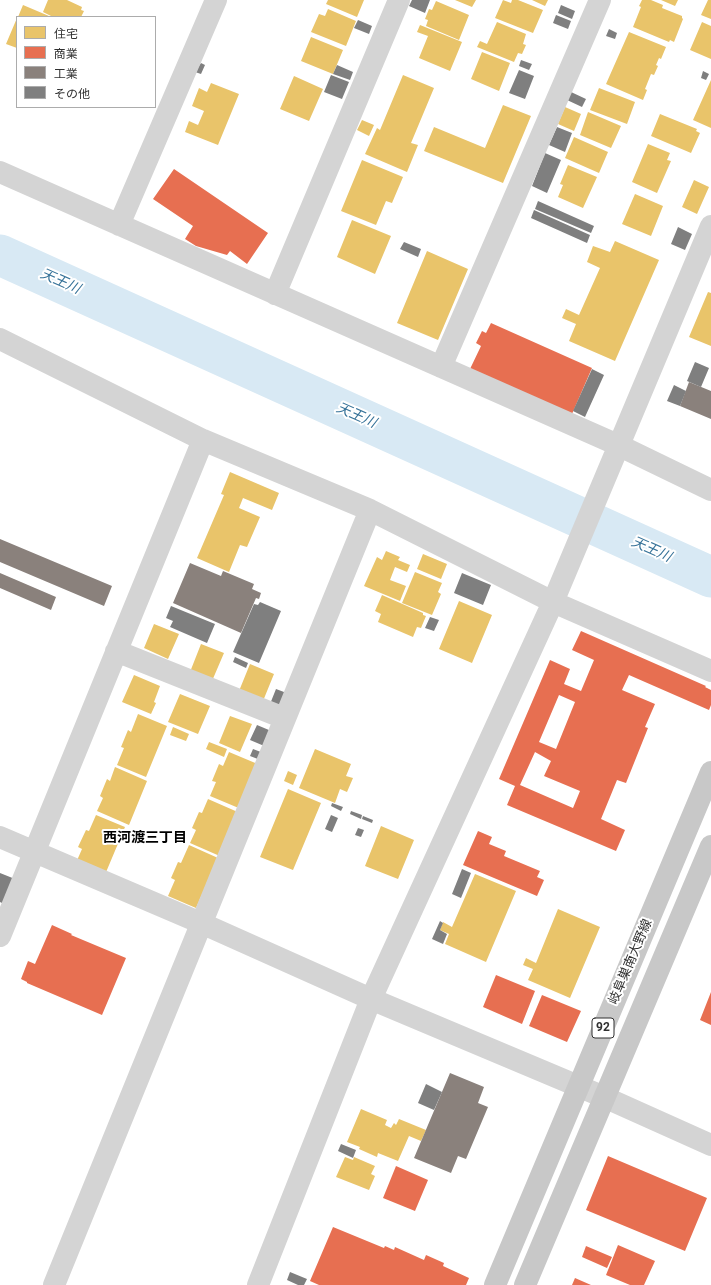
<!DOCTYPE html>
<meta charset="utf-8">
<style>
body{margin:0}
#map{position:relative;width:711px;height:1285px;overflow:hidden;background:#fff;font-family:Roboto,"Noto Sans JP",sans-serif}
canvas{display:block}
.legend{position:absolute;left:16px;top:16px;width:140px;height:92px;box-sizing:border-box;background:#fff;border:1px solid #acacac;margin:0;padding:5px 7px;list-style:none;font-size:12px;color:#303030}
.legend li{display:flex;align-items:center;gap:8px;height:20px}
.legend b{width:20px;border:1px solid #acacac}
</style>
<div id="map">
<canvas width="711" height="1285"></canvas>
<ul class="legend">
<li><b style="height:11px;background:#e9c46a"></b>住宅</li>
<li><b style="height:11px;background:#e76f51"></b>商業</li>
<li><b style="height:11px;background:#8a817c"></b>工業</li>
<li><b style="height:11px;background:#7f7f7f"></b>その他</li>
</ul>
</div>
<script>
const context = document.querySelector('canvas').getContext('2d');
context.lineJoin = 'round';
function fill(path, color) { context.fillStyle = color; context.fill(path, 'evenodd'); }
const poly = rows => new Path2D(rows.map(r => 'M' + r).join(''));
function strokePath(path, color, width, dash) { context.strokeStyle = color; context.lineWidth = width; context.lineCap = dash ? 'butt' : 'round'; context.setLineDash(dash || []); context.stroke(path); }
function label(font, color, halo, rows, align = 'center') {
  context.font = font + ' Roboto,"Noto Sans JP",sans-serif'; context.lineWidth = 4; context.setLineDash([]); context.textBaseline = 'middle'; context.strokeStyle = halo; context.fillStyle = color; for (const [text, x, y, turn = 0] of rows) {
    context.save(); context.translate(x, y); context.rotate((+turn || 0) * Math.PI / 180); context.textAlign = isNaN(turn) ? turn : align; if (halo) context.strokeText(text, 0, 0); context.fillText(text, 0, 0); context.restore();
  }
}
fill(poly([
 [48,0,67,0,82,7,81,10,84,11,81,17,53,17,43,12],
 [328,0,364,0,357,17,326,4],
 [455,0,476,0,472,7],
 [503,0,511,3,512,0,518,0,543,10,533,33,495,18],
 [532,0,548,0,545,6],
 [642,0,651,0,663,5,662,8,682,16,682,18,683,19,674,42,670,40,669,42,633,27,641,7,639,6],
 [661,0,678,0,675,6],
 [708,0,711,0,711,19,701,15],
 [436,1,469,15,459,40,426,26,428,20,425,19,429,9,432,10],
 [23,5,49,16,48,17,18,17],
 [328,9,356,21,346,46,311,32,319,14,325,16],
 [17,18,17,48,6,44],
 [497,22,526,34,523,44,526,45,522,54,518,53,514,62,477,47,480,41,487,44],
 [702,22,711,26,711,59,690,50],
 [420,25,462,42,450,71,419,58,428,36,417,32],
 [629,32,666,47,661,59,659,58,656,65,658,66,654,75,651,74,645,89,647,90,643,100,606,84],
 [311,37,343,50,333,74,301,61],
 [482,52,510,63,499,91,471,79],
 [403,75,434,88,411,143,418,145,407,172,365,154,377,128,380,130],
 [294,76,323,89,309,121,280,109],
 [711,80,711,128,693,120],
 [211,83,239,94,218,145,185,132,189,121,198,125,204,111,192,106,199,88,207,92],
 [599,88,635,102,627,124,590,110],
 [503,105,531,116,503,183,424,151,434,127,485,148],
 [565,107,581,114,574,131,558,124],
 [588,112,621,126,611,148,580,135],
 [660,114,697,129,696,131,700,133,691,153,651,136],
 [362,120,374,125,369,136,357,130],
 [574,137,608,152,599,173,565,158],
 [648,144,670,153,667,160,671,161,657,193,632,182],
 [362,160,403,177,392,203,386,201,376,225,341,211],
 [568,165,597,177,583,208,558,197,563,185,560,184],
 [694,180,709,187,697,214,682,207],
 [635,194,663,206,651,236,622,224],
 [352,220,391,236,375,274,337,257],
 [615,241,659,260,615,361,569,341,576,324,562,318,566,309,579,315,600,268,587,262,593,246,610,252],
 [427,251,468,269,438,340,397,323],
 [708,292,711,293,711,346,689,337],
 [230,472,279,493,272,510,243,498,239,508,260,517,247,547,240,545,229,572,197,558,224,495,221,494],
 [386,551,400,557,398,560,410,565,407,572,395,567,390,580,406,586,400,601,364,586,377,557,382,560],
 [423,554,447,564,441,579,417,569],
 [415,572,442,583,438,592,441,594,432,615,402,603],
 [382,595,423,613,423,615,426,616,421,628,417,627,413,637,378,622,381,614,375,611],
 [459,601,492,615,472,663,439,649],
 [154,624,179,634,168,659,144,648],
 [201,644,224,653,212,681,190,672],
 [250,664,274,674,263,701,239,691],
 [134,675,160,686,154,702,156,703,151,714,122,702],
 [180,694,210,706,198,734,168,722],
 [138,714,167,726,146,777,117,765,124,748,121,747,128,730,131,732],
 [230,716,252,724,240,752,219,743],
 [173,727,189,734,186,741,170,735],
 [209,742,227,749,224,757,206,749],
 [315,749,351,764,346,776,353,778,347,792,340,789,335,803,299,788],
 [229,752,260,765,241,809,210,796,216,782,212,781,219,764,223,766],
 [115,767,147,781,129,825,97,811,103,798,100,796,107,779,110,781],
 [288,771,297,775,293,785,284,781],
 [288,789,321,803,293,870,260,857],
 [208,799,240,813,222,857,190,843,196,830,192,828,199,812,202,813],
 [96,815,125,827,104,877,75,865,82,849,78,847,86,830,89,831],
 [381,826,414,840,398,879,365,866],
 [189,845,218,858,196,908,168,896,175,880,171,878,178,862,181,863],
 [475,874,516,891,486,962,445,944,449,934,440,930,443,922,452,927],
 [558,909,600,927,570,998,528,980,533,969,523,965,526,958,536,963],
 [361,1109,387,1120,385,1125,391,1128,394,1123,396,1125,399,1119,426,1130,421,1141,409,1136,398,1161,378,1153,377,1157,359,1149,360,1147,347,1142],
 [345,1157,353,1160,354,1157,375,1166,371,1174,375,1176,369,1190,336,1177]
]), '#e9c46a');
fill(poly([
 [174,169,268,233,247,264,230,251,227,255,196,246,185,239,193,226,153,199],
 [491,323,592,368,572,414,470,369,481,346,476,343,482,331,486,333],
 [581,631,706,686,705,687,711,690,711,705,709,710,629,675,622,690,655,704,645,727,648,728,626,783,617,780,601,819,625,830,616,851,507,805,515,786,499,779,550,660,570,669,564,684,581,691,594,660,572,650],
 [559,695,575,702,556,749,539,742],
 [535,752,551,761,544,776,580,791,573,808,520,785],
 [478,831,492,837,489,844,506,851,504,856,540,871,537,877,544,880,537,896,463,865],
 [52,925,72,934,71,935,126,958,102,1015,27,983,27,982,21,979,28,961,35,964],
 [496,975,535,991,522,1024,483,1007],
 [711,992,711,1025,700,1020],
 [542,995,581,1011,567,1042,529,1026],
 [608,1156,707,1198,685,1251,586,1210],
 [396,1166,428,1180,415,1211,383,1198],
 [333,1227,384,1248,385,1246,394,1250,395,1247,424,1260,426,1255,444,1263,443,1266,469,1278,466,1285,319,1285,310,1281],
 [618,1245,655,1261,644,1285,630,1285,606,1275],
 [586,1246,612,1257,607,1268,582,1257],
 [575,1278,591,1285,572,1285]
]), '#e76f51');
fill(poly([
 [689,382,711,391,711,419,680,406],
 [0,539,112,586,104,606,0,562],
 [190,563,221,576,223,571,254,584,252,589,261,593,259,599,256,598,241,633,173,603],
 [0,573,56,597,51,610,0,588],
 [450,1073,484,1087,478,1103,488,1107,466,1159,458,1156,451,1173,414,1158]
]), '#8a817c');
strokePath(poly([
 [0,255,711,577]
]), '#d8e9f4', 41);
fill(poly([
 [412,0,430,0,425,13,409,6],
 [561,5,575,11,572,19,558,13],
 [556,15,571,21,568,29,553,23],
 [358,20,372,26,369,34,354,28],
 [609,29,617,33,615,39,606,36],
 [521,60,532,64,529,70,519,66],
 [201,63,205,65,201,74,195,72],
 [337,65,353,72,350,80,333,74],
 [519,70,534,76,525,99,509,93],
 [703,71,709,74,706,80,701,78],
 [331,75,349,82,342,99,324,92],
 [571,92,586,99,582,107,567,100],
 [557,127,572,133,565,152,549,145],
 [545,153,561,160,547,193,532,186],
 [538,201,594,226,591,233,535,209],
 [534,210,590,235,587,243,531,218],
 [678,227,692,234,685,250,671,244],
 [404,242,421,249,418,257,400,249],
 [695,362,709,368,701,387,687,381],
 [592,369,604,375,585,417,573,411],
 [674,385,686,391,680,406,667,401],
 [462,573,491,585,483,605,454,593],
 [260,602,281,611,259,663,233,652,254,604,258,605],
 [171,606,215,624,207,643,170,627,173,621,166,618],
 [430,617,439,620,434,631,425,628],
 [235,657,248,663,246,668,233,662],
 [276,689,292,695,285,711,270,704],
 [257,725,276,733,269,748,250,740],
 [253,749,266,754,263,761,250,756],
 [332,803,343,807,341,811,331,806],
 [351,811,362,815,361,819,350,814],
 [331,815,338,818,332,832,325,829],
 [363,816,373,820,372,823,362,819],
 [358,828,364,830,361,837,355,835],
 [462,869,471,873,461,898,452,894],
 [0,873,15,879,4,904,0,902],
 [440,921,443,923,440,930,447,934,443,944,432,939],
 [426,1084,442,1092,434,1110,418,1103],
 [341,1144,356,1150,353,1158,338,1151],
 [290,1272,307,1279,304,1285,298,1285,287,1280]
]), '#7f7f7f');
strokePath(poly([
 [0,172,618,445,711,490],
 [119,225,216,0],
 [275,294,399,0],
 [0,339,203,440,370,510,553,602,711,671],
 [441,367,600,0],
 [116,651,284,718],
 [0,837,201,923,371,999,604,1097,711,1145],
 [0,936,203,440],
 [54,1285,370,510],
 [258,1285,371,999,553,602,711,226]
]), '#d4d4d4', 22);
strokePath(poly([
 [495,1285,711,772],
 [525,1285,711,846]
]), '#c8c8c8', 22);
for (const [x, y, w] of [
 [603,1028,22]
]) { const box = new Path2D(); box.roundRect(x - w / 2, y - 10, w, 20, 3); context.fillStyle = '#fff'; context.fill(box); strokePath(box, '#303030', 1); }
label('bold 12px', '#303030', null, [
 ["92",603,1028]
]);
label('13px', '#303030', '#fff', [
 ["岐阜巣南大野線",631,962,-67]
]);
label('italic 14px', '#377399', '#fff', [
 ["天王川",60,282,24],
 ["天王川",356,416,24],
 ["天王川",651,550,24]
]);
label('bold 14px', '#000', '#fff', [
 ["西河渡三丁目",145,838]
]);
</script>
